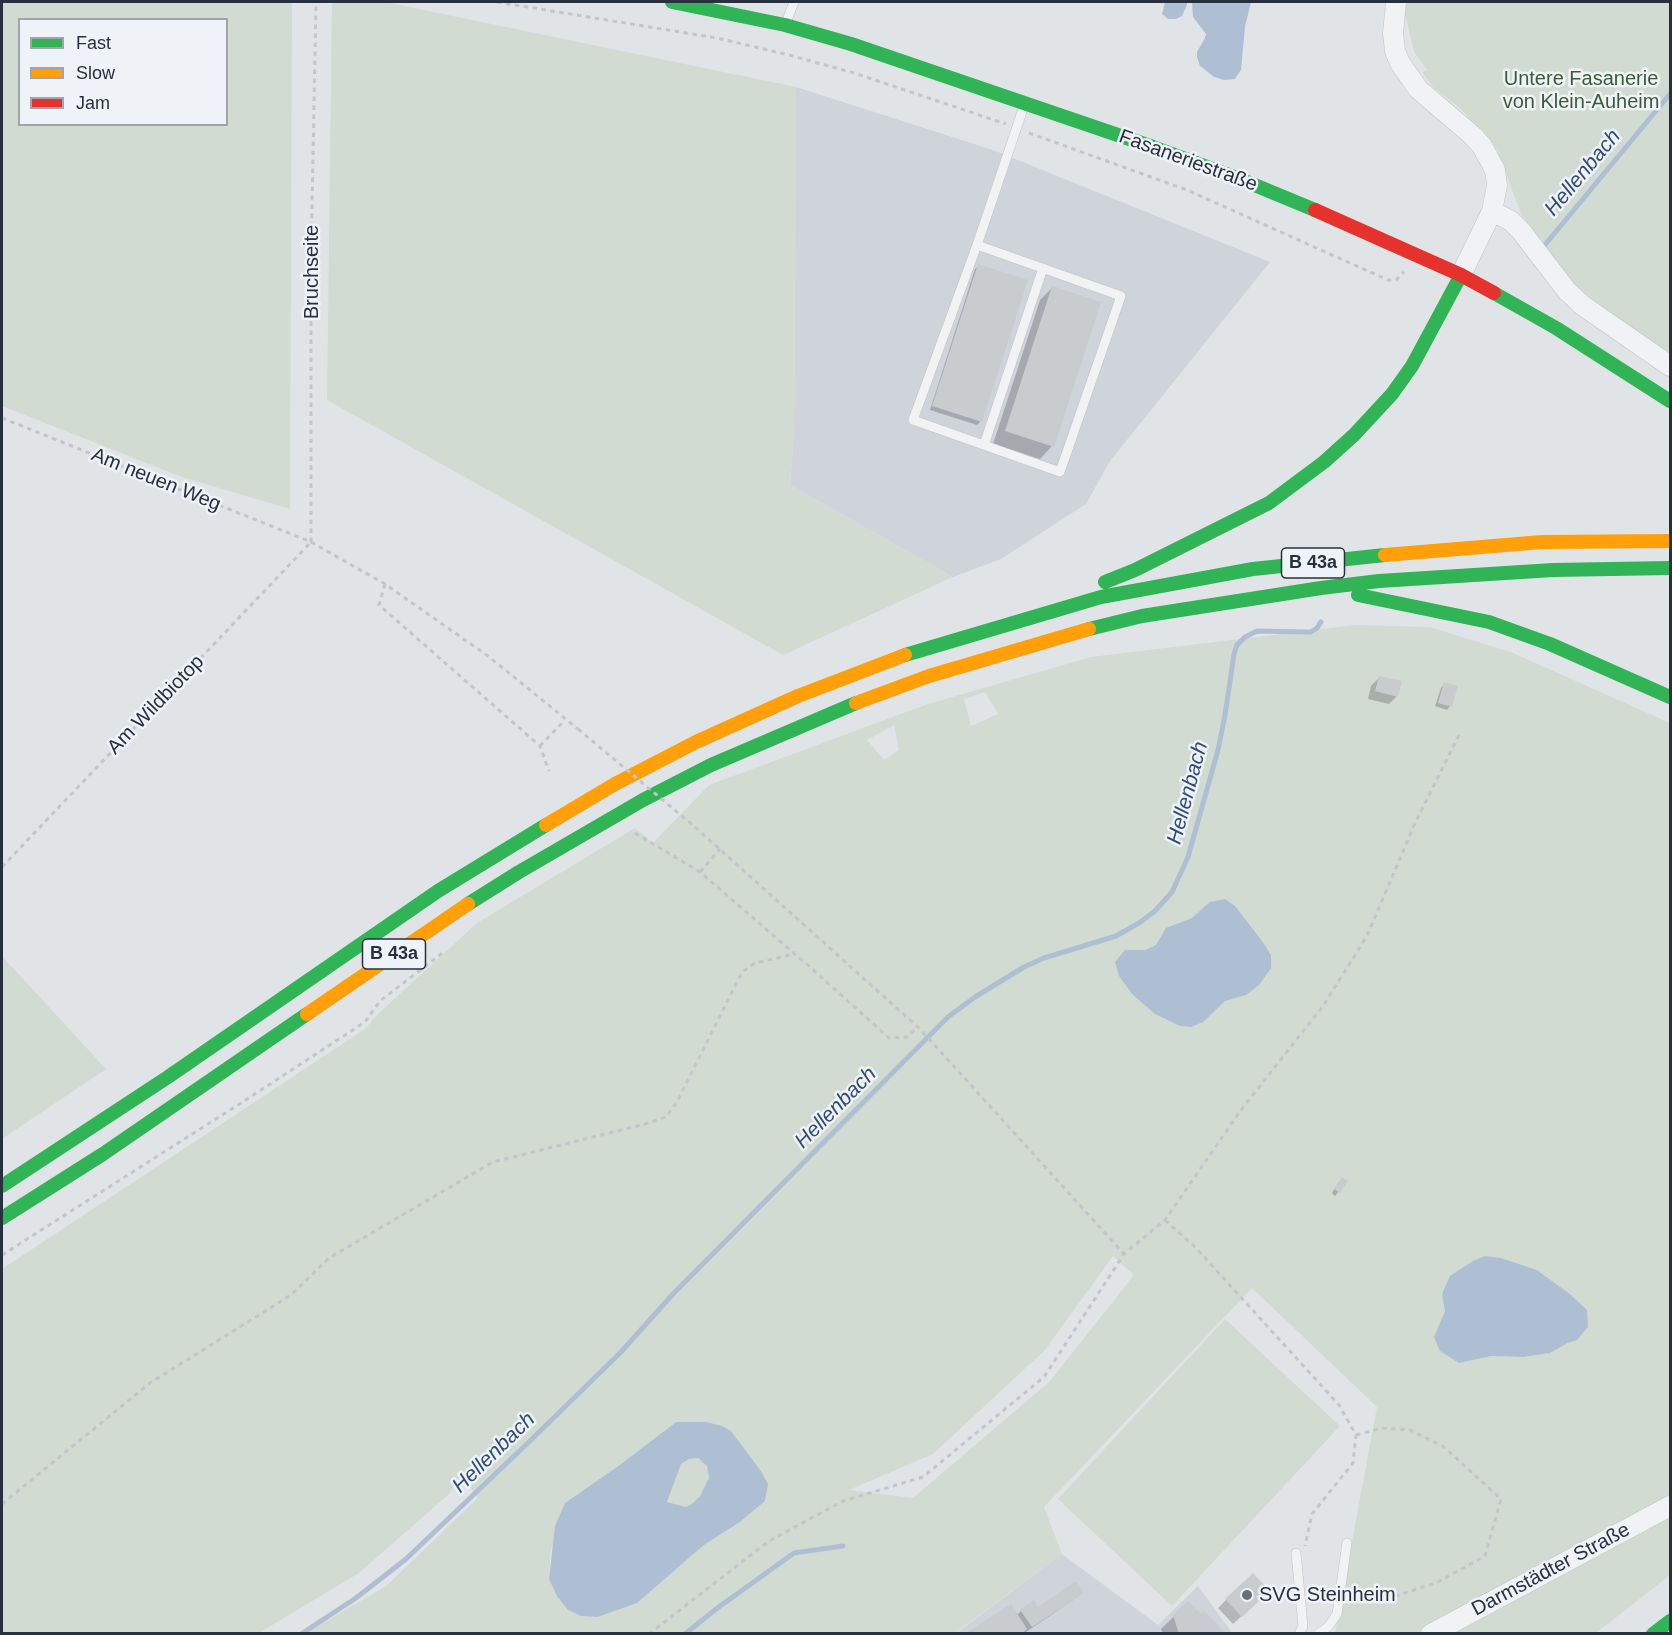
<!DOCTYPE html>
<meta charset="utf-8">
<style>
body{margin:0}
#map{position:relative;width:1672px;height:1635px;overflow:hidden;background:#e1e4e7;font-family:Arial,sans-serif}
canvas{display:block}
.frame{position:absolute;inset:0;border:3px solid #283040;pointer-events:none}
.legend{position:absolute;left:18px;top:18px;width:210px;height:108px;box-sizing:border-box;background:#eff2f6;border:2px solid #9fa4ad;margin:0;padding:8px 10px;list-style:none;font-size:18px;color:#283040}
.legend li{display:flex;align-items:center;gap:12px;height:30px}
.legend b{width:30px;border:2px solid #9fa4ad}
</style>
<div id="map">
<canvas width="1672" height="1635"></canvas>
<div class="frame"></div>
<ul class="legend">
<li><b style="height:8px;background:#30b455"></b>Fast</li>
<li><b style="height:8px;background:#ff9f0a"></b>Slow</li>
<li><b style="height:8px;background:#e5322d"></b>Jam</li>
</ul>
</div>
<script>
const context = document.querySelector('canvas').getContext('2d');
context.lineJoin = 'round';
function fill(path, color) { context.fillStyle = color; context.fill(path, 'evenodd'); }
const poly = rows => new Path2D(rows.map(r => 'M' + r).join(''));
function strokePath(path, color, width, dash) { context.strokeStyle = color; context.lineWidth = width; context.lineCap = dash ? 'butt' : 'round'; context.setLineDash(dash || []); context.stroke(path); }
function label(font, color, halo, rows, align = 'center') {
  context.font = font + ' Arial,sans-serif'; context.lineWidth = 5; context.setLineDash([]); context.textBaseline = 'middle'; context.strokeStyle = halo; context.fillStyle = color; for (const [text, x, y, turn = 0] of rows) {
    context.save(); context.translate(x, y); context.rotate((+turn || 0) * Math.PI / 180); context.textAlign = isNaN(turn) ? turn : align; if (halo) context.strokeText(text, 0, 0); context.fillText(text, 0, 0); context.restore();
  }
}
fill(poly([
 [796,87,993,150,1270,262,1110,461,1086,504,1001,559,953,577,790,485,794,433],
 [1062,1554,1158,1625,1198,1586,1232,1633,955,1634]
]), '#cfd3da');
fill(poly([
 [2,2,292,2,290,509,182,477,2,406],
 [20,20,226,20,226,124,20,124],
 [332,2,385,2,796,87,794,433,790,485,953,577,783,655,327,400],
 [1407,2,1670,2,1670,352,1617,321,1567,277,1521,214,1497,149,1461,109,1434,88,1422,72,1428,71,1414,52,1405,13],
 [1355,625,1430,627,1513,653,1670,723,1670,1575,1596,1633,1335,1633,1377,1407,1252,1288,1044,1507,1062,1554,955,1633,306,1633,386,1586,478,1498,461,1476,449,1494,359,1573,259,1633,2,1634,2,1269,365,1029,379,1013,477,923,635,828,653,843,709,785,928,704,1091,657],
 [985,692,998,714,971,726,964,699],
 [894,725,899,750,884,760,867,740],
 [1113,1256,1134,1275,1050,1381,913,1498,849,1490,933,1454,1045,1350],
 [1485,1256,1501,1258,1537,1270,1570,1294,1587,1310,1577,1340,1568,1343,1550,1353,1524,1357,1491,1356,1459,1363,1435,1337,1445,1311,1473,1261],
 [676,1422,731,1431,761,1471,767,1484,765,1501,740,1522,704,1545,637,1603,598,1617,549,1579,551,1548,617,1467],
 [2,956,106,1069,2,1139],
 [1225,1319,1340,1426,1172,1606,1058,1499],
 [698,1458,707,1466,709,1478,700,1496,692,1505,686,1507,667,1502,681,1464,689,1459]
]), '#d1dbd2');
fill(poly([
 [1165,2,1187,2,1187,5,1182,16,1176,19,1168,19,1162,14],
 [1192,2,1251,2,1245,27,1241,70,1235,79,1224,80,1214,77,1200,66,1197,57,1197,52,1205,38,1206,34,1193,17],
 [1225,899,1235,906,1262,941,1271,955,1271,968,1259,985,1246,995,1225,1001,1203,1022,1191,1027,1180,1026,1155,1014,1133,995,1119,976,1115,962,1125,950,1145,950,1156,945,1166,928,1192,918,1210,902],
 [1485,1256,1501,1258,1537,1270,1570,1294,1587,1310,1588,1327,1577,1340,1568,1343,1550,1353,1524,1357,1491,1356,1459,1363,1440,1351,1434,1337,1445,1311,1442,1294,1450,1276,1473,1261],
 [676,1422,706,1422,722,1426,731,1431,761,1471,768,1484,765,1501,740,1522,704,1545,637,1603,598,1617,581,1616,568,1610,557,1596,549,1579,555,1526,565,1503,617,1467],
 [698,1458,707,1466,709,1478,700,1496,692,1504,686,1507,667,1502,681,1464,689,1459]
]), '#afbfd3');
fill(poly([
 [979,266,1026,281,980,422,977,425,930,410,975,269],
 [1052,288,1052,446,1040,459,993,444,1040,300],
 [1379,678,1397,696,1389,704,1368,699,1371,686],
 [1444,684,1450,706,1447,710,1435,706,1441,688],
 [1346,1182,1335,1196,1332,1193,1338,1183],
 [1082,1592,1073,1600,1023,1634,1017,1615,1021,1611,1037,1609],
 [1260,1599,1233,1624,1218,1608,1226,1600],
 [1188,1603,1224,1634,1163,1634,1161,1629]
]), '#0003');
strokePath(poly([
 [1544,246,1670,94],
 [301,1634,356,1598,406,1559,532,1439,621,1352,673,1294,948,1017,975,997,1024,967,1044,958,1116,936,1139,923,1155,911,1172,892,1188,857,1218,750,1225,715,1234,654,1237,645,1245,637,1257,631,1311,632,1317,628,1321,622],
 [685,1634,716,1609,794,1553,843,1546]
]), '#afbfd3', 5);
fill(poly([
 [978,264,1028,280,982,422,932,406],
 [1052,286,1101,302,1054,447,1005,431],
 [1379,676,1402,681,1398,697,1375,691],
 [1444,682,1458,686,1452,707,1438,703],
 [1342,1177,1348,1181,1340,1193,1334,1189],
 [1253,1573,1270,1591,1242,1617,1225,1599],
 [1076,1581,1084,1593,1032,1627,1020,1610,1034,1600,1038,1607],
 [1188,1601,1201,1614,1204,1611,1226,1634,1179,1634,1173,1615],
 [1011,1604,1027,1629,1021,1634,964,1634]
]), '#c9cccf');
const lane = poly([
 [786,23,794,2],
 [977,245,913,420,1060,472,1121,296,977,245,1024,106],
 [984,445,1043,268],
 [1296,1553,1303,1626,1299,1634],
 [1318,1634,1328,1627,1337,1614,1347,1543]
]);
const street = poly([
 [1396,2,1393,33,1395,51,1400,63,1418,89,1473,136,1482,146,1495,170,1497,185,1492,211,1461,275],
 [1492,211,1511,221,1521,231,1567,291,1582,305,1670,366],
 [1431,1634,1670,1506]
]);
strokePath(lane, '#bfc2c5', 10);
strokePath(street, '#bfc2c5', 21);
strokePath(poly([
 [497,2,717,38,789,55,854,73,1006,124],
 [1029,133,1187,190,1388,280,1396,280,1404,272],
 [2,418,311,542,385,584,488,656,578,729],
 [311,542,311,260,316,2],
 [385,584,379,605,540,746,549,771],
 [540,746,565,720],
 [695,827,920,1029,1124,1254],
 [635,833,700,872,811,968,889,1038,908,1037,918,1026],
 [2,867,311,542],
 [700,872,720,849],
 [1165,1220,1196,1248,1339,1405,1356,1435,1353,1463,1312,1514,1305,1546],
 [2,1255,241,1103,365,1022,380,1001,445,951],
 [2,1504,150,1383,291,1295,329,1258,493,1162,645,1124,666,1117,677,1102,742,972,755,963,795,954],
 [1350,1596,1375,1598,1393,1597,1438,1582,1485,1556,1501,1499,1444,1447,1410,1430,1382,1428,1356,1435],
 [649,1634,769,1541,843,1501,923,1477,1044,1377,1124,1254,1165,1220,1241,1110,1323,1006,1367,936,1415,823,1461,731]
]), '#c3c5ca', 3, [4.5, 4.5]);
strokePath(lane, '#f1f2f3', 9);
strokePath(street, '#f1f2f3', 20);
strokePath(poly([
 [672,2,785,25,851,44,1153,147,1240,179,1315,210],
 [1494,293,1556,328,1670,401],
 [1105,582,1135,570,1269,503,1324,462,1354,435,1392,394,1412,366,1461,275],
 [1358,595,1489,622,1550,644,1670,697],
 [1089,629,1142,616,1321,588,1379,581,1553,570,1670,568],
 [905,655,1101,597,1253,569,1385,555],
 [468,904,519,872,643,800,711,765,856,703],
 [2,1186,168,1077,438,891,546,825],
 [2,1218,103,1154,307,1014],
 [1653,1634,1670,1621]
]), '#30b455', 14);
strokePath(poly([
 [1385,555,1542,542,1670,541],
 [856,703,929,676,1089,629],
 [546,825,615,784,696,742,798,696,905,655],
 [307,1014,468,904]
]), '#ff9f0a', 14);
strokePath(poly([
 [1315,210,1461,275,1494,293]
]), '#e5322d', 14);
strokePath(poly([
 [578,729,695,827]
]), '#c3c5ca', 3, [4.5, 4.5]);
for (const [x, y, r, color] of [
 [1247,1595,6,"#696f7a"]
]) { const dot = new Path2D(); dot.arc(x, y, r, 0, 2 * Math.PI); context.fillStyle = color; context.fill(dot); strokePath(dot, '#eff2f6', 2); }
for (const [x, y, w] of [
 [1313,563,63],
 [394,954,63]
]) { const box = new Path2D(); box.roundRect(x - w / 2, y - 15, w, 30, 4.5); context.fillStyle = '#eff2f6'; context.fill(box); strokePath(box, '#283040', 1.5); }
label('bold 18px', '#283040', null, [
 ["B 43a",1313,563],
 ["B 43a",394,954]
]);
label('20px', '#3b5c35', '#eff2f6', [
 ["Untere Fasanerie",1581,79],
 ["von Klein-Auheim",1581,102]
]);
label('20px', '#283040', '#eff2f6', [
 ["Fasaneriestraße",1188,161,20],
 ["Bruchseite",312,272,-90],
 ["Am neuen Weg",156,480,22],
 ["Am Wildbiotop",156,705,-46],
 ["Darmstädter Straße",1551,1570,-28]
]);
label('20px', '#283040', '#eff2f6', [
 ["SVG Steinheim",1259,1595]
], 'left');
label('italic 21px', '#314d75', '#eff2f6', [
 ["Hellenbach",1583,173,-50],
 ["Hellenbach",1188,793,-75],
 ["Hellenbach",836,1108,-45],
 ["Hellenbach",494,1453,-44]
]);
</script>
